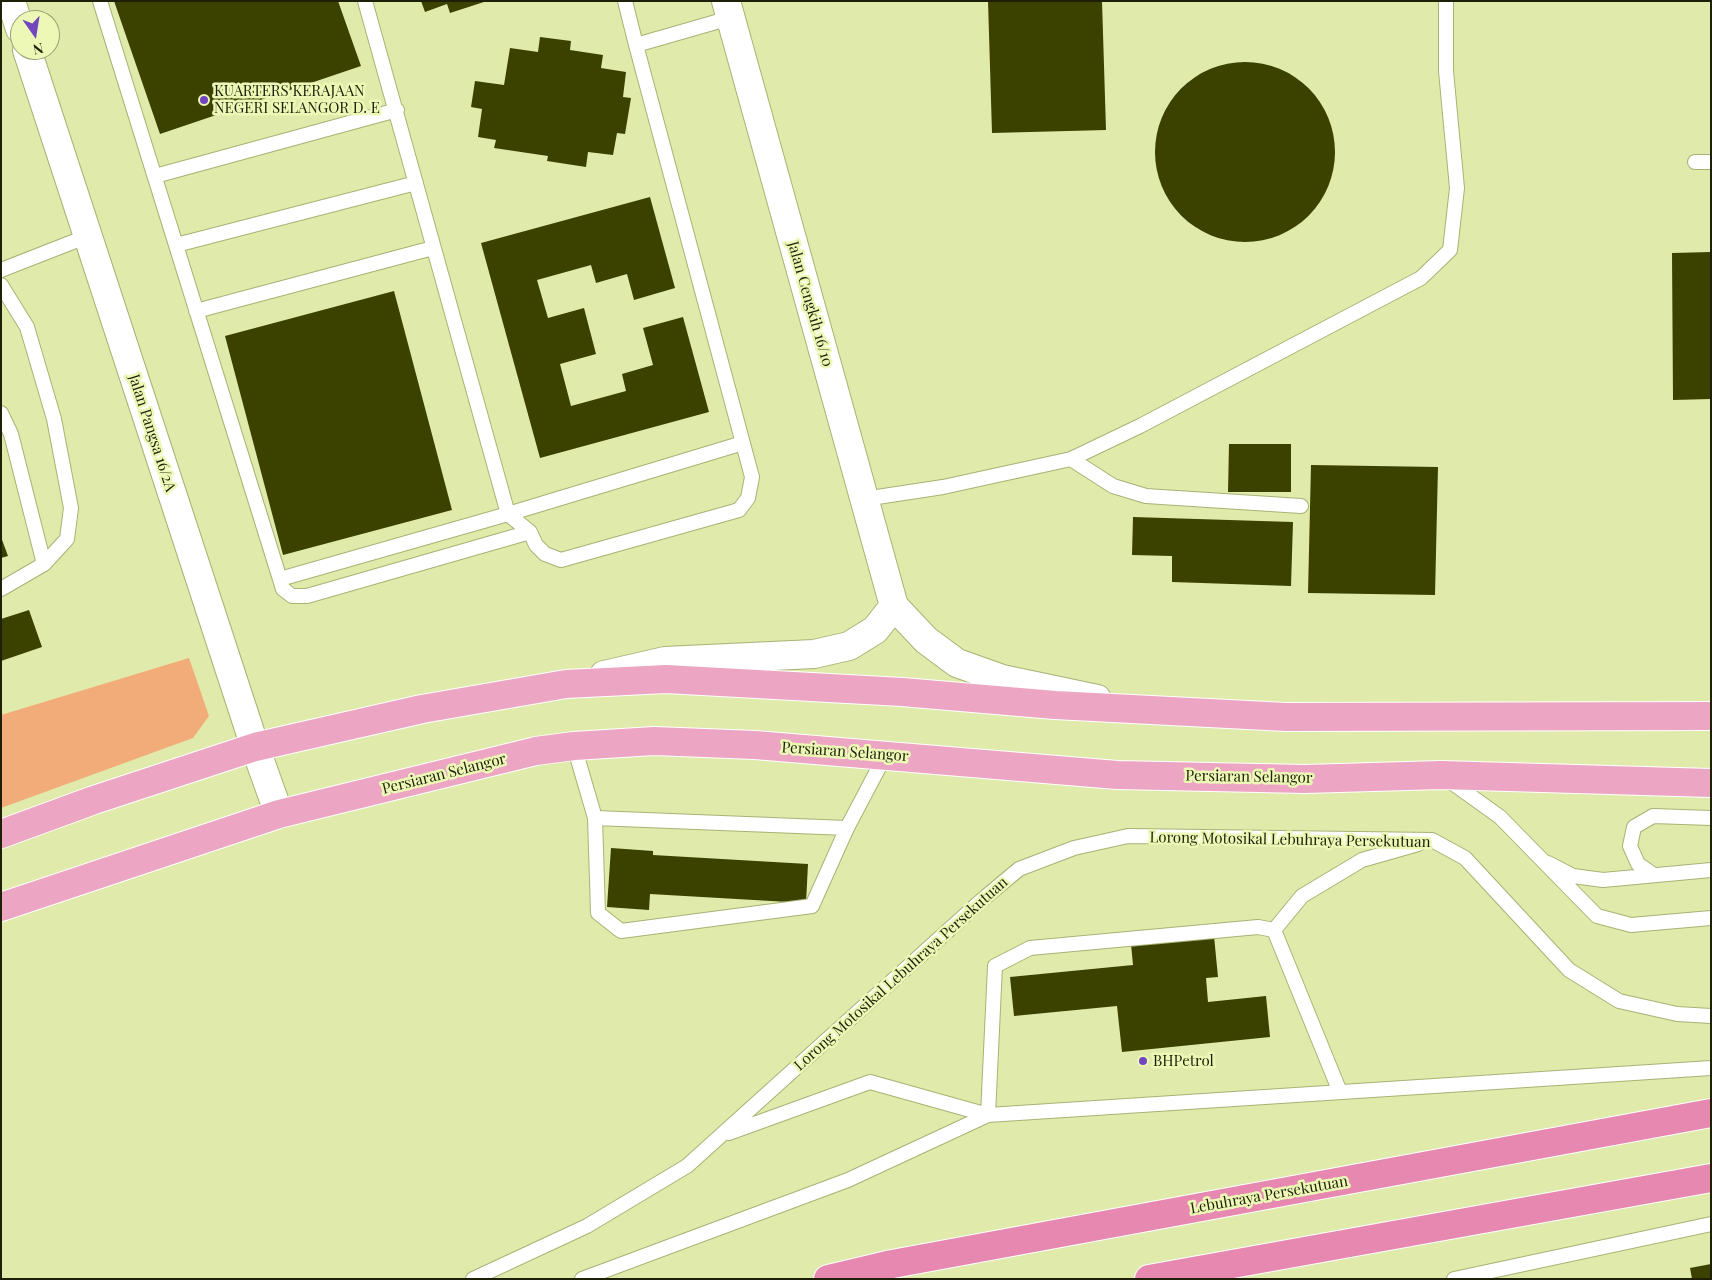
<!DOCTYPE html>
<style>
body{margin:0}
#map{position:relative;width:1712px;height:1280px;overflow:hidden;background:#e0ebab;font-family:"Playfair Display",serif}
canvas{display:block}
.frame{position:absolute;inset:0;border:2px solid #1d2007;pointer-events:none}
.north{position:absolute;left:10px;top:10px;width:50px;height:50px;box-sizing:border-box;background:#edf8b7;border:1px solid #9aa271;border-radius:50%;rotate:167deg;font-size:14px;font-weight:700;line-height:20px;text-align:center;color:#1d2007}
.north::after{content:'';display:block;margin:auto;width:18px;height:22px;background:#7146bf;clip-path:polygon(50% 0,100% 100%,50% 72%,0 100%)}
</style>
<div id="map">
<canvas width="1712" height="1280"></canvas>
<div class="frame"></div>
<div class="north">N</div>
</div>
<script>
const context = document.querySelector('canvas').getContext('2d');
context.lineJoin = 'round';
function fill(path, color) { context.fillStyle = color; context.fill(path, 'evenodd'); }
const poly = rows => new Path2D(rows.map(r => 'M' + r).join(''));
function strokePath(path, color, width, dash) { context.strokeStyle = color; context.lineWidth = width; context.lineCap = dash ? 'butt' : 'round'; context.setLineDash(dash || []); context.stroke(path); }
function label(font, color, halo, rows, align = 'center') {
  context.font = font + ' "Playfair Display",serif'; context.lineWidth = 5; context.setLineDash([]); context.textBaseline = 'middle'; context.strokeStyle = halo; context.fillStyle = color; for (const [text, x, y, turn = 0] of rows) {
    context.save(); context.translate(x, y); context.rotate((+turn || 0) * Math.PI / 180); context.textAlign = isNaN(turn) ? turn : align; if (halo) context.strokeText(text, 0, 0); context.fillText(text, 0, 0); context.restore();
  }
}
fill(poly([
 [189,658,209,716,193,738,1,808,1,715]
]), '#f2ac7a');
fill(poly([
 [114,1,338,1,361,66,160,134],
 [421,1,484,1,484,2,450,13,447,4,425,12],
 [988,1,1102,1,1106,130,992,133],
 [540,37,571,41,570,50,603,55,601,68,626,72,623,97,631,98,625,134,617,133,613,155,588,152,586,167,547,161,548,156,494,148,496,140,478,137,482,109,471,107,475,81,504,85,510,48,538,52],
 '1155 152a90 90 0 1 1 180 0a90 90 0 1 1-180 0Z',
 [650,197,675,288,634,300,627,274,596,283,591,265,537,280,548,318,584,308,596,354,560,364,571,406,626,391,622,374,653,365,643,328,683,317,709,412,540,458,481,243],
 [1711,252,1711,399,1673,400,1672,253],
 [394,291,452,510,283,555,225,336],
 [1229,444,1291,444,1291,492,1228,492],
 [1311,465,1438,467,1435,595,1308,593],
 [1133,517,1293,522,1291,586,1172,582,1172,556,1132,555],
 [1,537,8,556,1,558],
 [29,610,42,647,1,661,1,619],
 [611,848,653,851,653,855,808,864,806,903,650,894,649,910,607,907],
 [1214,936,1218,977,1206,978,1208,1002,1266,996,1270,1037,1122,1052,1117,1006,1014,1016,1010,977,1133,965,1131,944],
 [1711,1264,1711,1279,1692,1279,1690,1268]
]), '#3b4200');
const service = poly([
 [100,1,283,589,292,596,307,596,530,532],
 [365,1,508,514,530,532,536,545,545,554,561,560,739,510,748,498,752,477,636,45],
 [625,1,636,45,730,18],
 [1695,162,1711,162],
 [155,176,397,110],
 [176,245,416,183],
 [1,270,88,236],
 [1,285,27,327,54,419,71,508,67,539,44,564],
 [196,311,433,248],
 [1,413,11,434,44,564,1,589],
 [1071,459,1113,486,1146,496,1301,506],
 [864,499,943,487,1071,459,1140,426,1421,278,1450,250,1457,188,1446,71,1446,1],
 [280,579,508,514,743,443],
 [574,746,595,818,598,913,621,931,812,906,847,828],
 [1447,779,1500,817,1597,916,1631,925,1711,918],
 [595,818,847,828,886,754],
 [1548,863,1573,876,1603,880,1711,870],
 [1654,875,1638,864,1630,846,1634,827,1653,816,1711,818],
 [1274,930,1302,896,1362,860,1418,844],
 [729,1133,870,1082,988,1115,995,966,1030,948,1258,927,1274,930,1340,1092],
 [473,1279,587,1226,687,1166,982,900,1019,869,1074,848,1128,836,1432,840,1465,858,1569,970,1619,1001,1677,1014,1711,1016],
 [582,1279,848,1180,988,1115,1711,1068],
 [1454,1279,1711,1224]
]);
const minor = poly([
 [11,1,20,29],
 [27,50,255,747,279,814]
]);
const tertiary = poly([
 [726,1,894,606,926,640,957,663,1002,679,1097,699],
 [604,675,665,661,814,654,849,646,875,630,894,606]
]);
const primary = poly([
 [1,834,94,800,255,747,422,709,566,684,666,679,902,692,1055,705,1286,717,1711,716],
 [1,907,279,814,536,751,574,746,654,741,755,745,1117,775,1305,779,1441,775,1711,783]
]);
const trunk = poly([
 [828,1279,887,1265,1711,1113],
 [1149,1279,1711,1178]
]);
strokePath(service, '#a8b274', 16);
strokePath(minor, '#a8b274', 30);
strokePath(tertiary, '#a8b274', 30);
strokePath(primary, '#fff', 30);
strokePath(trunk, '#fff', 30);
strokePath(service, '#fff', 14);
strokePath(minor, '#fff', 28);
strokePath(tertiary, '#fff', 28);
strokePath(primary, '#eca6c4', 28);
strokePath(trunk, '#e688b0', 28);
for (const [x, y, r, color] of [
 [204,100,5,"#7146bf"],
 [1143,1061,5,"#7146bf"]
]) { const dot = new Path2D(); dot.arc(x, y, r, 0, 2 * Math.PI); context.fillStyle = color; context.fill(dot); strokePath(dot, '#edf8b7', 2); }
label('15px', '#1d2007', '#edf8b7', [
 ["KUARTERS KERAJAAN",214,91],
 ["NEGERI SELANGOR D. E",214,108],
 ["BHPetrol",1153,1061]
], 'left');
label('15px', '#1d2007', '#edf8b7', [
 ["Jalan Cengkih 16/10",810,304,74],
 ["Jalan Pangsa 16/2A",152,433,72],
 ["Persiaran Selangor",845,752,4],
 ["Persiaran Selangor",444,774,-14],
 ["Persiaran Selangor",1249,777,1],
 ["Lorong Motosikal Lebuhraya Persekutuan",1290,840,1],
 ["Lorong Motosikal Lebuhraya Persekutuan",901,974,-42],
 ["Lebuhraya Persekutuan",1269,1195,-10]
]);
</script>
